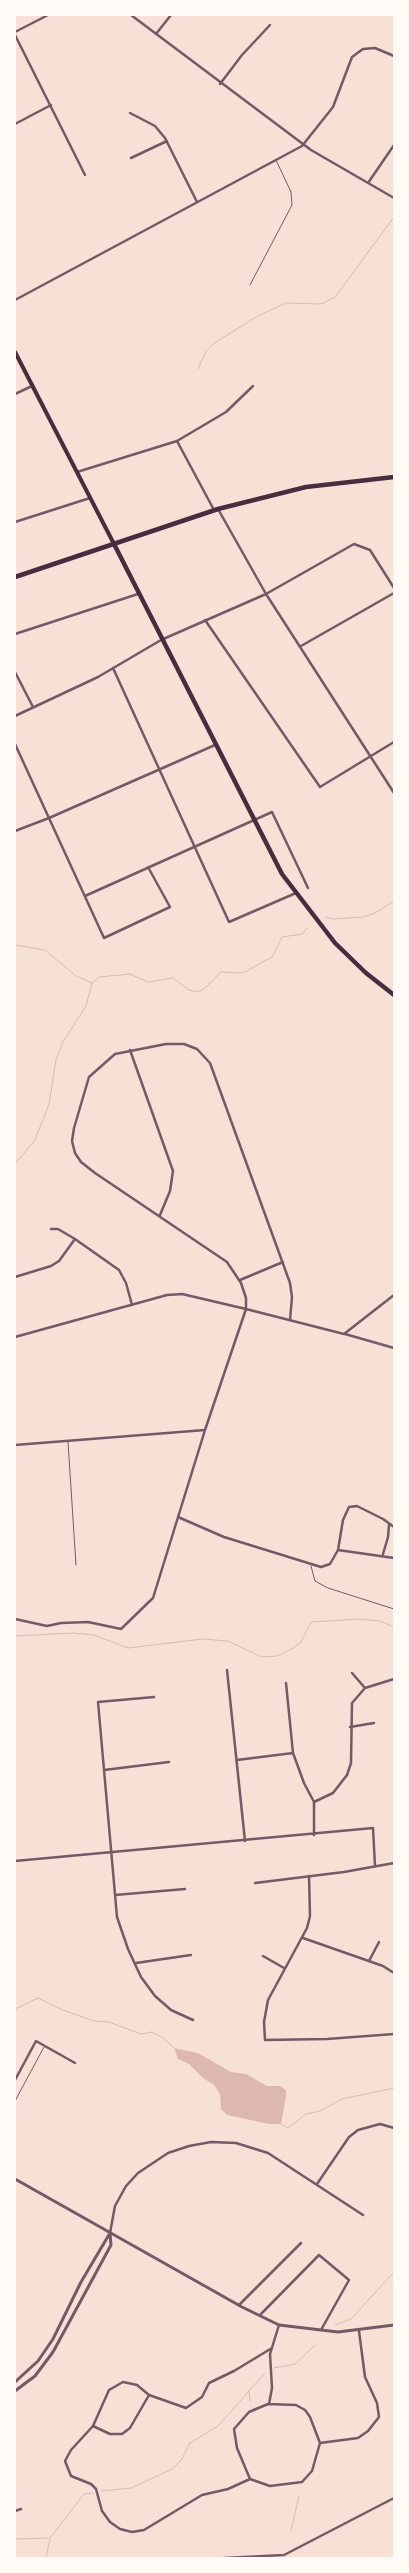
<!DOCTYPE html>
<style>
body{margin:0}
#map{position:relative;width:409px;height:2573px;overflow:hidden;background:#f7e1d7;font-family:Poppins,sans-serif}
canvas{display:block}
.frame{position:absolute;inset:0;border:16px solid #fffaf5;pointer-events:none}
</style>
<div id="map">
<canvas width="409" height="2573"></canvas>
<div class="frame"></div>
</div>
<script>
const context = document.querySelector('canvas').getContext('2d');
context.lineJoin = 'round';
function fill(path, color) { context.fillStyle = color; context.fill(path, 'evenodd'); }
const poly = rows => new Path2D(rows.map(r => 'M' + r).join(''));
function strokePath(path, color, width, dash) { context.strokeStyle = color; context.lineWidth = width; context.lineCap = dash ? 'butt' : 'round'; context.setLineDash(dash || []); context.stroke(path); }
fill(poly([
 [174,2048,198,2053,231,2072,246,2074,267,2086,280,2086,286,2090,286,2097,281,2124,269,2124,227,2115,221,2109,220,2094,214,2085,203,2078,189,2064,178,2059]
]), '#dcb8b0');
strokePath(poly([
 [198,369,206,351,216,342,258,316,286,303,321,304,335,297,394,217],
 [326,917,333,919,363,917,375,913,394,901],
 [15,945,45,950,76,976,92,983],
 [15,1164,35,1140,49,1104,56,1060,63,1042,86,1006,92,983,99,977,130,974,148,982,173,978,189,990,198,992,205,988,221,972,243,973,272,957,282,937,302,934,307,928],
 [15,1636,73,1633,94,1635,128,1648,202,1639,228,1641,262,1657,277,1656,293,1648,301,1642,311,1622,359,1619,380,1621,394,1627],
 [15,2009,38,1998,63,2010,94,2021,109,2022,141,2034,151,2032,162,2037,174,2048],
 [281,2124,288,2128,306,2114,320,2111,342,2099,394,2088],
 [335,2325,351,2319,394,2272],
 [274,2368,295,2364,315,2345],
 [249,2391,250,2401],
 [101,2491,131,2488,172,2469,182,2459,190,2443,218,2426,265,2373],
 [291,2531,299,2496],
 [15,2539,50,2538,84,2494,93,2493],
 [46,2558,50,2539]
]), '#dcb8b0', 1);
strokePath(poly([
 [250,285,292,205,291,192,276,160],
 [68,1442,76,1565],
 [311,1566,315,1581,328,1588,394,1609],
 [15,2101,44,2047]
]), '#755966', 1);
strokePath(poly([
 [131,15,311,150,394,198],
 [15,32,48,15],
 [156,34,171,15],
 [15,35,85,175],
 [220,84,242,55,270,25],
 [130,113,155,126,165,138,197,202],
 [15,124,51,105],
 [131,158,167,141],
 [368,183,394,145],
 [15,300,302,146,333,107,352,57,363,49,375,48,394,56],
 [15,394,32,386],
 [177,441,214,510],
 [77,472,177,441,226,412,253,386],
 [218,509,266,594,394,793],
 [15,522,90,498],
 [205,620,320,787,394,742],
 [15,634,138,594],
 [301,646,394,593],
 [113,668,229,922,296,893],
 [15,672,33,707],
 [15,716,98,677,161,640,266,594,354,544,370,550,394,588],
 [15,744,104,938,170,907,148,867],
 [15,831,49,818,215,745],
 [85,896,272,812,308,888],
 [130,1050,173,1171,170,1191,160,1215],
 [51,1229,58,1229,75,1239,119,1270,126,1283,132,1305],
 [15,1277,51,1266,59,1261,75,1239],
 [240,1280,283,1262],
 [345,1334,394,1348],
 [15,1337,167,1295,182,1294,246,1309,246,1298,241,1283,227,1262,95,1173,81,1162,75,1153,72,1141,74,1128,89,1077,115,1054,166,1044,184,1044,197,1049,210,1063,290,1283,292,1297,290,1320],
 [15,1445,205,1430],
 [178,1517,224,1537,321,1567,330,1564,338,1550,343,1520,349,1507,357,1506,383,1519,394,1527],
 [338,1550,394,1558],
 [383,1554,388,1537,389,1525],
 [15,1619,47,1626,61,1623,88,1622,121,1629,153,1598,205,1430,246,1309,344,1334,394,1295],
 [227,1670,245,1841],
 [352,1673,365,1688],
 [286,1683,293,1753,304,1783,314,1802,314,1835],
 [154,1697,98,1702,117,1917,128,1949,141,1977,155,1996,171,2010,193,2020],
 [350,1727,374,1723],
 [237,1760,293,1753],
 [104,1770,169,1762],
 [314,1802,333,1793,347,1775,351,1763,352,1703,365,1688,394,1679],
 [15,1861,373,1828,375,1866],
 [309,1876,310,1916,307,1928,268,2000,264,2022,265,2040,327,2039,394,2034],
 [255,1883,344,1872,394,1863],
 [115,1895,185,1889],
 [303,1938,383,1966,394,1973],
 [263,1956,284,1968],
 [369,1961,379,1942],
 [136,1963,191,1955],
 [15,2080,36,2041,75,2063],
 [317,2184,349,2137,358,2130,380,2124,394,2128],
 [110,2233,115,2206,126,2186,138,2173,168,2153,189,2146,211,2142,236,2143,268,2153,363,2215],
 [239,2305,301,2243],
 [260,2315,319,2255,349,2280,321,2330],
 [268,2404,296,2405,305,2410,310,2417,320,2443,312,2471,302,2482,270,2486,250,2479,237,2448,234,2429,249,2412,268,2404],
 [269,2404,272,2388,270,2354,279,2325],
 [93,2426,110,2434,122,2434,130,2428,149,2395],
 [320,2443,358,2438,368,2431,379,2417,377,2403,365,2377,359,2331],
 [250,2479,228,2489,202,2495,144,2530,132,2532,120,2529,110,2522,102,2511,96,2489,91,2484,71,2476,65,2461,71,2450,93,2426,109,2390,123,2382,137,2385,149,2395,186,2408,202,2397,209,2383,234,2371,272,2348],
 [15,2511,21,2509],
 [224,2558,284,2555,394,2498]
]), '#755966', 2.5);
strokePath(poly([
 [15,2179,242,2307,279,2325,338,2332,394,2325],
 [15,2382,38,2361,53,2339,81,2282,110,2233],
 [15,2391,35,2376,53,2352,111,2245,110,2234]
]), '#755966', 3);
strokePath(poly([
 [15,352,114,544]
]), '#4a2c40', 4);
strokePath(poly([
 [114,544,282,874,335,943,366,973,394,995],
 [15,577,218,509,306,487,394,477]
]), '#4a2c40', 4.5);
</script>
